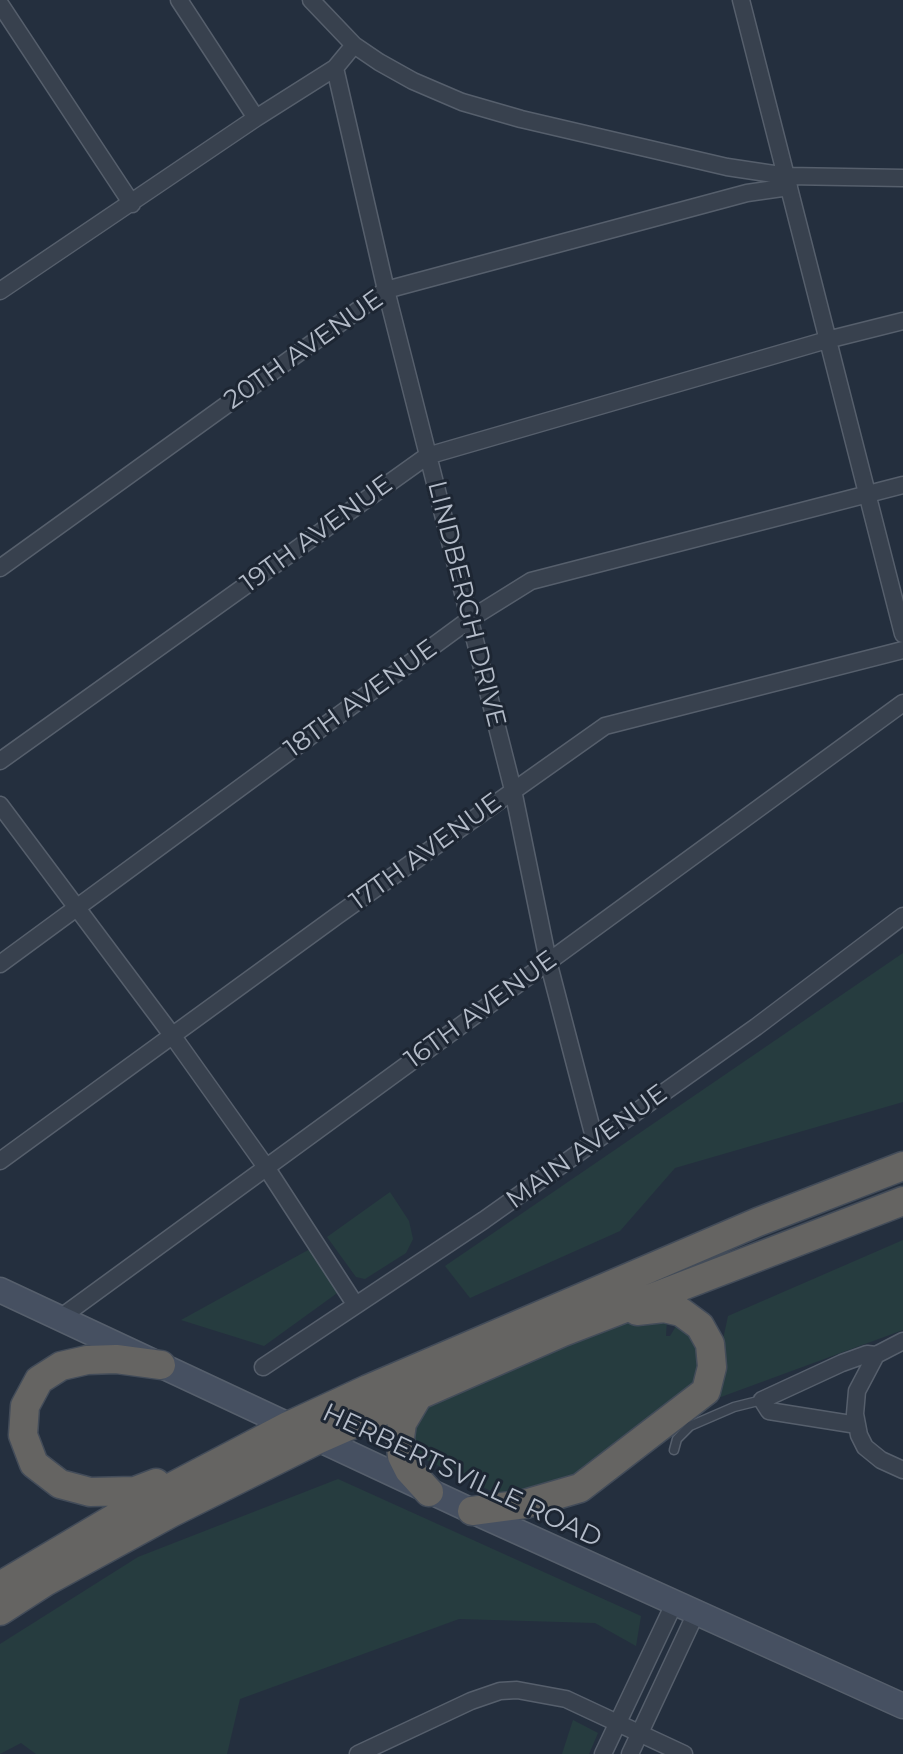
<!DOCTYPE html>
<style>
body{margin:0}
canvas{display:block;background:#242f3e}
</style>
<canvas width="903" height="1754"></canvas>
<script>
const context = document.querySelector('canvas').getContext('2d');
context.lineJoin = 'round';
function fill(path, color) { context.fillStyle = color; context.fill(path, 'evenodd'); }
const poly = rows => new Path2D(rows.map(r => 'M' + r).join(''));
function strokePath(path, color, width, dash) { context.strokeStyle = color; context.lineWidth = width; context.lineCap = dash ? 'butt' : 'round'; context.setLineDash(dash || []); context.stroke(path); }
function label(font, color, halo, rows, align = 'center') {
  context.font = font + ' Montserrat,sans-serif'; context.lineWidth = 6; context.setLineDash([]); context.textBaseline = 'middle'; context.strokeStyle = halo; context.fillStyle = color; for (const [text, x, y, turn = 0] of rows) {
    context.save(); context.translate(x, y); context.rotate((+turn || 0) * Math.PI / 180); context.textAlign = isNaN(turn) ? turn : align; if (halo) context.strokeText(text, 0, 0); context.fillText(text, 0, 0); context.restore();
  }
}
fill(poly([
 [903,953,903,1102,675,1168,620,1231,470,1298,445,1266],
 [390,1192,409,1221,413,1239,406,1253,365,1279,356,1277,327,1237],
 [903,1240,903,1330,710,1401,728,1316],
 [310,1249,340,1291,264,1346,181,1320],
 [667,1318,666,1336,670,1336,678,1323,687,1329,699,1348,697,1385,561,1486,503,1494,491,1491,416,1455,408,1420,414,1412,614,1324,631,1319],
 [338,1479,641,1616,636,1646,595,1623,459,1619,240,1699,227,1754,36,1754,21,1743,0,1754,0,1644,138,1557],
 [573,1720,598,1733,589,1754,562,1754]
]), '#263c3f');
const service = poly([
 [674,1450,677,1439,690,1426,734,1407,762,1400]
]);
const minor = poly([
 [179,0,256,118],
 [311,0,354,45,379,62,413,81,462,102,521,119,727,167,787,176,903,178],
 [741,0,903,634],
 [0,4,132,204],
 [335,68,386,290,513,790,548,961,595,1141],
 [0,291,256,118,335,68,354,45],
 [0,568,386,290,747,193,789,187],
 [0,761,427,456,827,340,903,321],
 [0,805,172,1035,266,1167,355,1304],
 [0,964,470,619,531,581,903,485],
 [0,1161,338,915,605,726,903,650],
 [60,1318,903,703],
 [876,1355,857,1391,855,1414,859,1435,865,1447,881,1460,903,1470],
 [263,1367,484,1220,756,1027,903,916],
 [857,1425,769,1411,762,1400,842,1363,867,1354,876,1355,903,1341],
 [358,1754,471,1701,500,1691,517,1690,566,1699,684,1754],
 [603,1754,674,1604],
 [630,1754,696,1613]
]);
const secondary = poly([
 [0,1290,472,1511,903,1706]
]);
const trunk = poly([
 [418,1396,402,1423,400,1438,402,1456,409,1470,429,1492],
 [156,1483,135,1491,90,1492,60,1484,34,1464,23,1435,25,1406,39,1380,61,1366,87,1360,116,1359,161,1365],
 [472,1511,525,1504,580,1488,706,1391,712,1367,710,1344,700,1326,681,1312,664,1308,637,1311],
 [0,1586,128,1510,288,1426,368,1389,758,1222,903,1166],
 [0,1611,45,1582,171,1513,317,1440,563,1332,903,1201]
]);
strokePath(service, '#565f6c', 11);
strokePath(minor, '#565f6c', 19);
strokePath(secondary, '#565f6c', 27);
strokePath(trunk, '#434c59', 31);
strokePath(service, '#38414e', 8);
strokePath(minor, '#38414e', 16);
strokePath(secondary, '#465061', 24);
strokePath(trunk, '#656462', 28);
label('26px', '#b4bcc9', '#1d2633', [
 ["20TH AVENUE",304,350,-35],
 ["19TH AVENUE",317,534,-36],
 ["LINDBERGH DRIVE",466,604,76],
 ["18TH AVENUE",361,699,-36],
 ["17TH AVENUE",426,852,-36],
 ["16TH AVENUE",481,1010,-36],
 ["MAIN AVENUE",587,1147,-36],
 ["HERBERTSVILLE ROAD",462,1476,25]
]);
</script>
